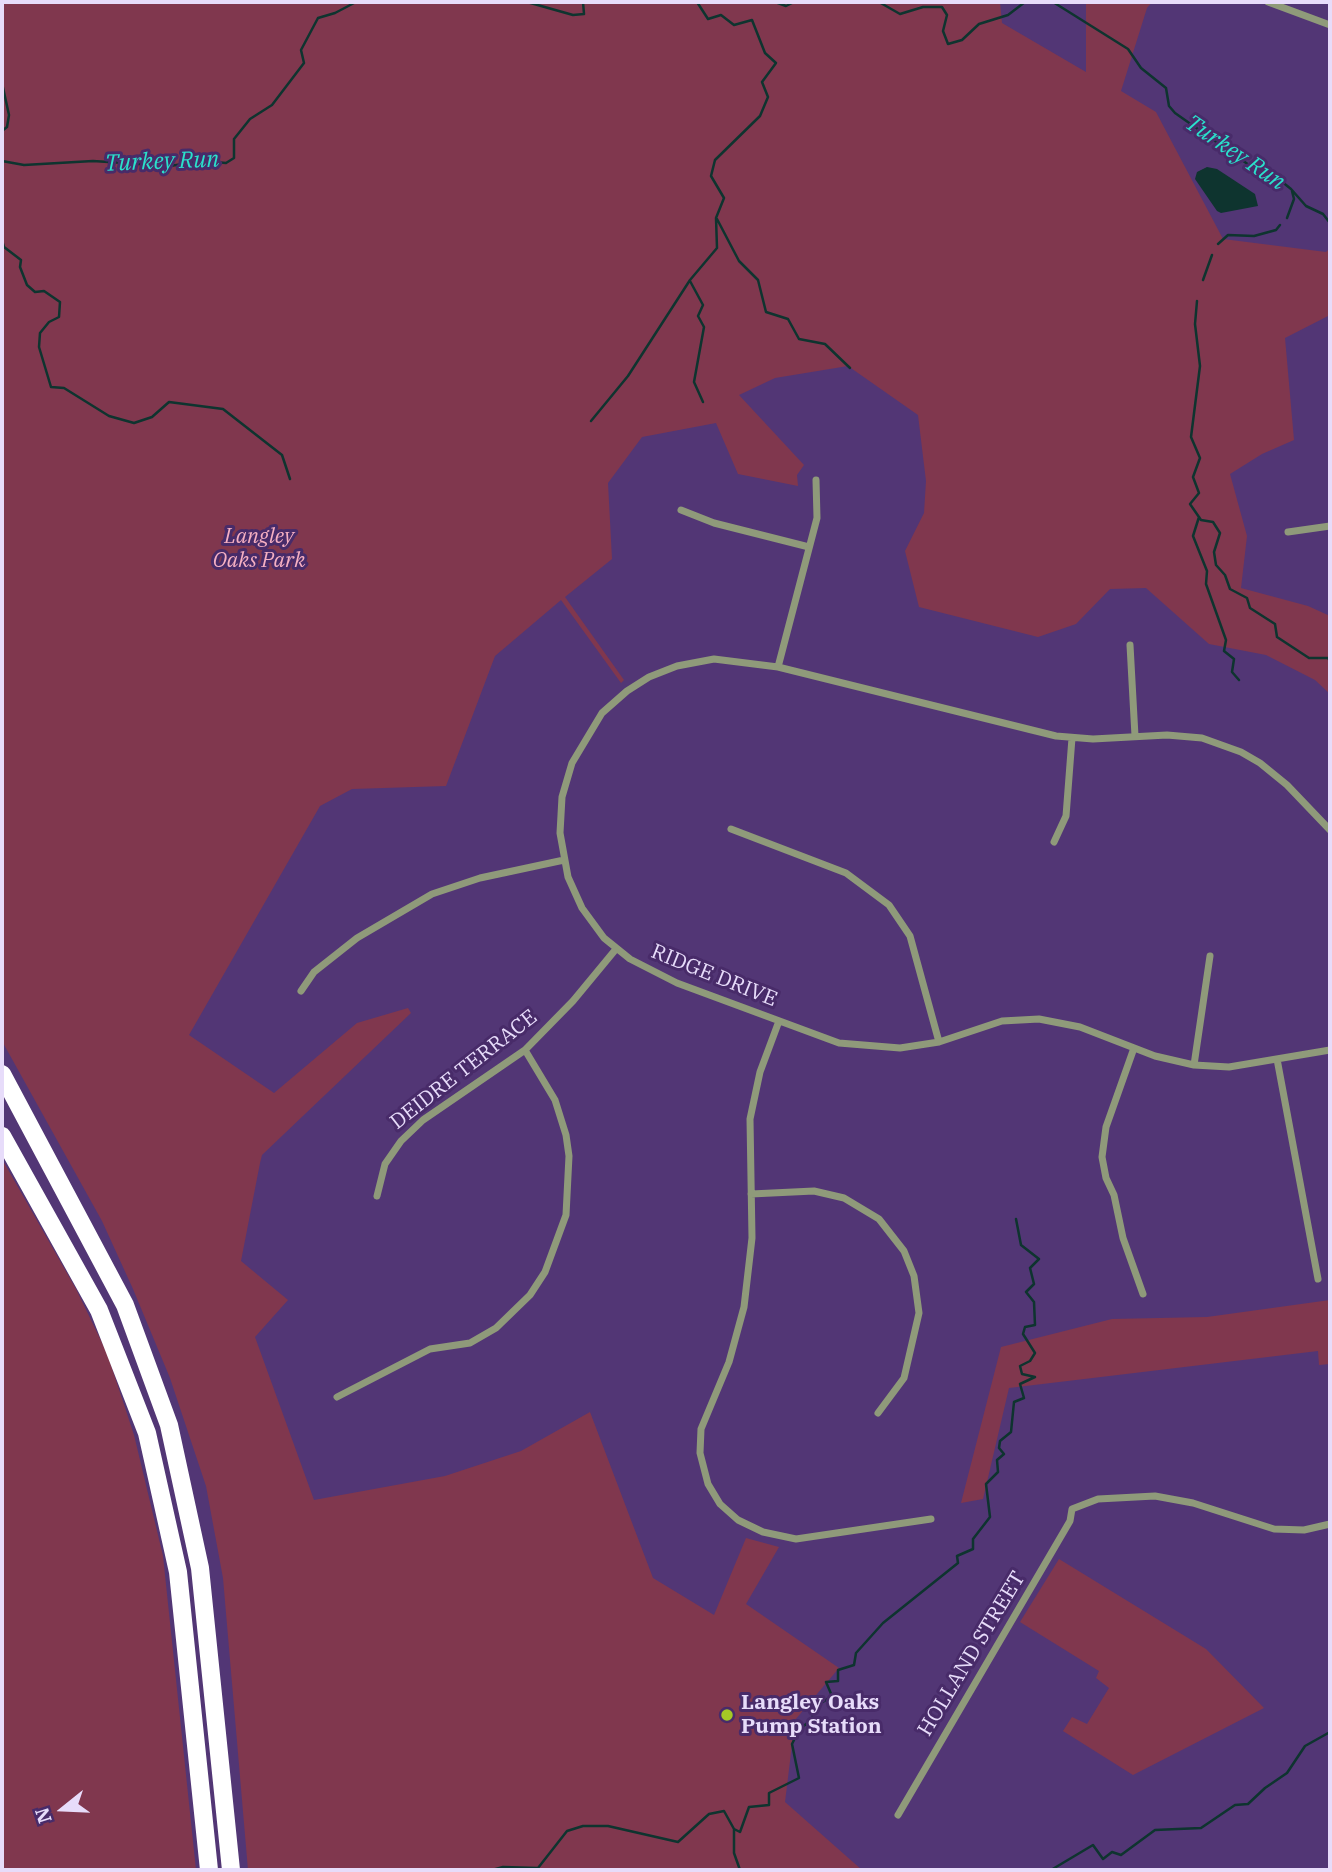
<!DOCTYPE html>
<style>
body{margin:0}
#map{position:relative;width:1332px;height:1872px;overflow:hidden;background:#523675;font-family:"IBM Plex Serif",serif}
canvas{display:block}
.frame{position:absolute;inset:0;border:4px solid #e7dcfa;pointer-events:none}
.north{position:absolute;left:28px;top:1774px;width:70px;height:70px;-webkit-text-stroke:5px #482b69;paint-order:stroke;rotate:252deg;font-size:19px;font-weight:700;line-height:28px;text-align:center;color:#e7dcfa}
.north::after{content:'';display:block;margin:auto;width:24px;height:32px;background:#e7dcfa;clip-path:polygon(50% 0,100% 100%,50% 72%,0 100%)}
</style>
<div id="map">
<canvas width="1332" height="1872"></canvas>
<div class="frame"></div>
<div class="north">N</div>
</div>
<script>
const context = document.querySelector('canvas').getContext('2d');
context.lineJoin = 'round';
function fill(path, color) { context.fillStyle = color; context.fill(path, 'evenodd'); }
const poly = rows => new Path2D(rows.map(r => 'M' + r).join(''));
function strokePath(path, color, width, dash) { context.strokeStyle = color; context.lineWidth = width; context.lineCap = dash ? 'butt' : 'round'; context.setLineDash(dash || []); context.stroke(path); }
function label(font, color, halo, rows, align = 'center') {
  context.font = font + ' "IBM Plex Serif",serif'; context.lineWidth = 6; context.setLineDash([]); context.textBaseline = 'middle'; context.strokeStyle = halo; context.fillStyle = color; for (const [text, x, y, turn = 0] of rows) {
    context.save(); context.translate(x, y); context.rotate((+turn || 0) * Math.PI / 180); context.textAlign = isNaN(turn) ? turn : align; if (halo) context.strokeText(text, 0, 0); context.fillText(text, 0, 0); context.restore();
  }
}
fill(poly([
 [2,2,1000,2,1002,23,1086,72,1086,2,1152,2,1147,8,1121,91,1156,112,1223,239,1326,252,1330,248,1330,315,1285,338,1294,440,1262,454,1230,474,1247,536,1241,588,1308,606,1330,616,1330,694,1315,680,1266,655,1209,644,1146,588,1110,589,1076,624,1038,637,919,607,905,551,924,513,926,481,918,415,848,366,775,378,739,395,804,465,797,475,798,486,738,474,716,423,642,437,608,483,612,559,565,597,624,680,621,683,561,600,495,656,446,786,352,789,320,806,189,1035,274,1093,357,1023,408,1008,411,1013,262,1155,260,1163,241,1261,288,1300,255,1337,314,1500,445,1476,521,1451,590,1412,653,1578,714,1615,746,1538,779,1547,746,1604,839,1668,795,1720,785,1802,862,1870,248,1870,223,1578,206,1486,170,1378,133,1289,102,1221,2,1041],
 [2,1159,76,1289,107,1353,134,1435,163,1556,196,1870,2,1870],
 [1330,1300,1330,1364,1319,1365,1318,1351,1009,1388,983,1499,961,1503,1001,1347,1112,1319,1207,1317],
 [1059,1559,1206,1649,1264,1708,1133,1775,1063,1731,1072,1717,1087,1724,1109,1688,1096,1678,1099,1671,1020,1622]
]), '#80374e');
fill(poly([
 [1207,167,1217,169,1255,194,1258,206,1221,213,1217,211,1195,179,1197,172]
]), '#0e342f');
strokePath(poly([
 [496,2,527,2,573,15,584,14,583,2],
 [775,2,786,6,794,2],
 [879,2,900,14,923,7,942,7,947,15,943,31,948,44,962,40,979,24,1008,15,1025,2],
 [1053,2,1128,49,1141,68,1166,88,1169,106,1175,113,1249,165,1270,172,1291,189,1306,206,1323,214,1330,223],
 [2,83,9,115,7,127,2,131],
 [2,161,24,165,93,161,170,166,202,161,226,163,234,158,234,139,250,119,272,105,304,63,301,50,318,18,335,13,356,2],
 [1287,218,1294,199,1292,191],
 [717,219,739,261,758,280,766,312,788,319,799,339,825,344,850,368],
 [2,240,4,247,21,260,20,267,27,285,35,292,44,291,60,302,59,317,49,322,40,333,39,347,51,387,64,388,109,416,134,423,152,417,169,402,223,409,282,455,290,479],
 [1218,244,1228,235,1254,236,1276,230,1280,225],
 [1203,280,1212,255],
 [690,281,703,305,698,316,704,327,694,382,703,402],
 [1197,301,1195,324,1200,366,1191,437,1200,458,1193,477,1199,493,1190,504,1201,520,1213,522,1220,533,1214,552,1216,565,1225,575,1230,589,1247,598,1250,608,1275,624,1277,637,1309,658,1328,658,1330,661],
 [591,421,628,376,690,280,717,248,716,218,724,198,711,176,715,160,760,116,768,97,762,82,776,63,765,53,752,20,734,25,721,15,708,19,697,2],
 [1199,517,1193,536,1207,571,1206,584,1226,640,1224,651,1234,659,1232,672,1239,680],
 [734,1829,740,1832,749,1807,769,1805,769,1793,799,1778,792,1744,799,1730,812,1719,815,1707,832,1696,826,1682,838,1681,838,1670,854,1665,856,1653,883,1623,958,1563,957,1556,973,1549,973,1539,990,1517,986,1484,998,1472,997,1460,1004,1454,999,1448,1000,1441,1011,1432,1014,1402,1024,1398,1020,1384,1035,1377,1022,1374,1020,1366,1030,1361,1035,1353,1023,1334,1025,1327,1035,1325,1034,1302,1026,1292,1034,1284,1030,1268,1039,1259,1021,1245,1016,1219],
 [492,1870,503,1867,538,1868,567,1831,583,1826,608,1826,678,1842,709,1814,724,1811,734,1829,734,1853,740,1870],
 [1051,1870,1093,1845,1103,1859,1112,1852,1121,1855,1155,1830,1201,1828,1235,1805,1248,1804,1265,1788,1287,1773,1305,1746,1330,1732]
]), '#0e342f', 2.5);
strokePath(poly([
 [1268,2,1330,25],
 [681,510,714,523,809,547],
 [1288,532,1330,526],
 [1130,645,1135,736],
 [778,667,817,518,816,480],
 [731,829,846,873,889,905,910,936,939,1042],
 [1330,830,1287,785,1260,763,1241,752,1202,738,1167,735,1093,739,1056,736,778,667,714,659,677,666,649,677,627,691,602,713,572,763,562,797,560,833,568,877,582,908,604,938,630,959,677,983,839,1043,900,1048,939,1042,1002,1021,1039,1019,1080,1027,1155,1056,1194,1065,1229,1067,1330,1050],
 [1054,842,1066,816,1072,738],
 [301,991,314,972,357,938,432,894,480,878,564,860],
 [779,1021,760,1072,750,1119,752,1238,744,1307,729,1362,701,1429,700,1453,708,1484,720,1504,738,1520,763,1532,796,1539,931,1519],
 [1134,1048,1106,1127,1102,1157,1106,1178,1114,1195,1123,1238,1143,1294],
 [1277,1059,1318,1279],
 [1194,1065,1210,956],
 [751,1194,814,1191,844,1198,879,1219,904,1251,914,1276,919,1313,904,1378,878,1413],
 [377,1196,385,1164,401,1141,423,1120,525,1050,573,1001,616,949],
 [337,1397,430,1349,470,1343,496,1328,530,1295,545,1272,566,1215,569,1156,566,1135,555,1100,525,1050],
 [898,1815,1070,1521,1072,1509,1098,1499,1155,1496,1193,1503,1274,1529,1304,1530,1330,1524]
]), '#8f9a7a', 7);
strokePath(poly([
 [2,1074,125,1305,169,1425,200,1568,231,1870],
 [2,1136,99,1310,147,1433,178,1572,209,1870]
]), '#fff', 18);
for (const [x, y, r, color] of [
 [727,1715,7,"#a4c825"]
]) { const dot = new Path2D(); dot.arc(x, y, r, 0, 2 * Math.PI); context.fillStyle = color; context.fill(dot); strokePath(dot, '#482b69', 2.5); }
label('italic 21px', '#f6b0c2', '#482b69', [
 ["Langley",259,537],
 ["Oaks Park",259,561]
]);
label('21px', '#e7dcfa', '#482b69', [
 ["RIDGE DRIVE",714,976,22],
 ["DEIDRE TERRACE",464,1070,-38],
 ["HOLLAND STREET",972,1654,-59]
]);
label('bold 21px', '#e7dcfa', '#482b69', [
 ["Langley Oaks",741,1703],
 ["Pump Station",741,1727]
], 'left');
label('italic 23px', '#2ae1cc', '#482b69', [
 ["Turkey Run",1235,153,34],
 ["Turkey Run",162,162,-2]
]);
</script>
